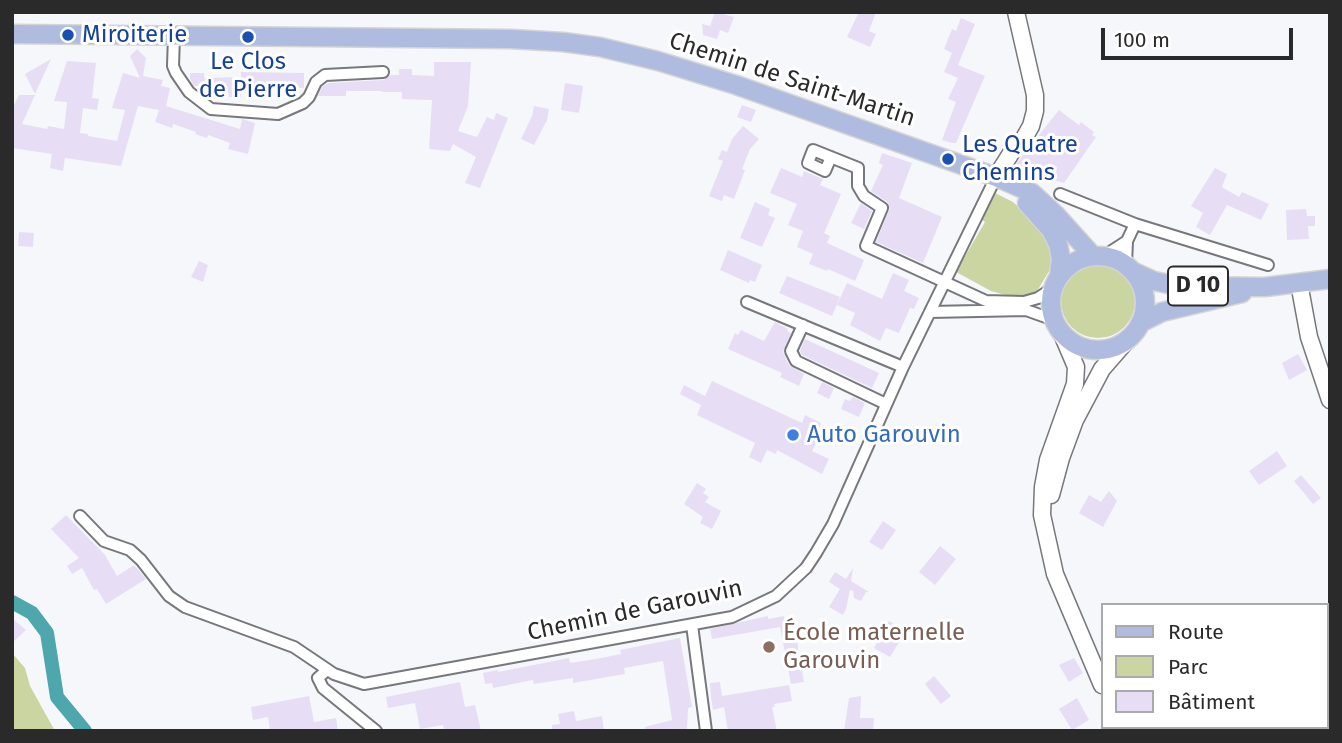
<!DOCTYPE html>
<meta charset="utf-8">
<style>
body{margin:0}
#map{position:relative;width:1342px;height:743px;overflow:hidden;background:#f5f7fa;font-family:"Fira Sans",sans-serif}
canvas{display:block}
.frame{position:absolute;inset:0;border:14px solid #2a2a2b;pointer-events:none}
.legend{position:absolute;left:1101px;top:603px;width:228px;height:126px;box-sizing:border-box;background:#fff;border:2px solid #aaa;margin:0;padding:9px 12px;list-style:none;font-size:21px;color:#2a2a2b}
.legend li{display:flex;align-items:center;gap:14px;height:35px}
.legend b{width:35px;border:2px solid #aaa}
.scale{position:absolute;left:1101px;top:28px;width:192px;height:32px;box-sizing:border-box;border:4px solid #2a2a2b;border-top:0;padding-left:9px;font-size:21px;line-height:24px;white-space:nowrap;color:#2a2a2b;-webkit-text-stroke:5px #fff;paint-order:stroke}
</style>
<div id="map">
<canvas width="1342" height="743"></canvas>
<div class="frame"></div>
<ul class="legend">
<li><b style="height:9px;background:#afbbdf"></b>Route</li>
<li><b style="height:19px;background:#cad5a2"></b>Parc</li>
<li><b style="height:19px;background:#e7def6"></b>Bâtiment</li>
</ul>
<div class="scale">100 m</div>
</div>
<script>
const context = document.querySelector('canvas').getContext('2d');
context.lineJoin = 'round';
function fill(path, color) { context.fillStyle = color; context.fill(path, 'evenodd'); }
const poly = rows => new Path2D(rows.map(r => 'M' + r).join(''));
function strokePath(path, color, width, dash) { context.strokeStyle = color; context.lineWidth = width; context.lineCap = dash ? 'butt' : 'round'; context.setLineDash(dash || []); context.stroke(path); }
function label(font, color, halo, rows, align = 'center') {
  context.font = font + ' "Fira Sans",sans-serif'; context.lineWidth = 6; context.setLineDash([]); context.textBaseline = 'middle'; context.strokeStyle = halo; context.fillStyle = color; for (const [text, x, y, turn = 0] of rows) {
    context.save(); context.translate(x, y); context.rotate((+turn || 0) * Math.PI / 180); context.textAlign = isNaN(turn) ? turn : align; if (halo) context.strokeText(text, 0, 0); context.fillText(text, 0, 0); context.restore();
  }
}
fill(poly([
 [993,192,1013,202,1030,217,1051,246,1054,256,1049,271,1037,291,1024,297,1013,297,991,291,956,272,985,222,981,219],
 '1061 301a37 37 0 1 1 74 0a37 37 0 1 1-74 0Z',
 [12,653,25,668,30,686,55,731,12,731]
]), '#cad5a2');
strokePath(poly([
 [12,602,32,613,47,633,57,697,85,731]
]), '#4da7ad', 14);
fill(poly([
 [715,12,734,17,728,33,720,30,717,39,703,35,702,24,710,26],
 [859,12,876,12,869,31,876,34,870,47,847,37],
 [961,18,975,24,958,65,985,76,956,143,952,143,942,140,956,102,948,99,958,78,944,72,952,53,944,49,952,29,956,31],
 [137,49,146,58,143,76,163,80,161,86,170,88,166,106,240,129,242,119,255,123,248,154,228,149,230,143,208,135,207,138,195,134,196,132,173,124,172,128,155,122,159,110,138,106,121,166,65,158,63,171,50,168,52,154,12,148,12,109,19,95,35,95,22,124,47,129,48,126,64,129,67,102,54,101,67,61,96,63,92,98,99,99,97,110,83,108,80,133,88,134,88,136,117,141,125,110,112,108,123,73,140,78,130,56],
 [51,59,35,94,25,74],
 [434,62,471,62,468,106,458,131,477,137,487,117,494,120,496,113,508,118,480,188,465,183,476,157,453,144,450,151,429,149,432,100,402,99,402,92,382,92,382,91,346,91,346,96,318,96,322,87,328,83,384,80,390,75,399,75,399,69,412,69,412,75,434,76],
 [241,72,304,73,304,88,274,89,274,96,262,96,262,92,241,93,241,97,229,97,229,93,205,93,204,78,241,77],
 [190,73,204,73,204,86,194,86,190,79],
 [565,83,583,86,579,113,561,110],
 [742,105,756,110,751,122,737,117],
 [534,106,549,109,547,120,534,145,521,139,532,116],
 [1059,110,1079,125,1081,122,1094,132,1092,135,1096,137,1064,183,1025,171,1016,164],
 [743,126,759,139,750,149,742,169,745,170,734,199,724,195,722,201,709,196,723,161,718,159,722,150,727,152,732,139],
 [882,153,912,163,899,198,942,217,923,263,876,242,890,208,887,202,871,191,883,165,879,163],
 [781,168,802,177,804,171,823,179,820,185,841,194,824,233,830,236,827,243,864,260,855,281,828,269,827,271,809,264,813,254,797,247,803,231,788,225,797,204,770,193],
 [1215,168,1227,174,1222,187,1239,197,1242,192,1269,204,1261,220,1227,205,1210,235,1196,227,1203,213,1191,206],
 [755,202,770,209,768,215,775,218,762,247,740,238],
 [861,203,872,211,864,229,851,223],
 [1306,209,1307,216,1315,216,1315,226,1308,226,1309,239,1287,240,1286,210],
 [19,232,34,233,33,247,18,246],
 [728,250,762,265,755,282,750,280,749,283,720,270],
 [199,261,208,265,203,282,191,277],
 [893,273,909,280,904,291,919,298,914,309,910,308,899,333,886,328,880,341,850,325,855,313,837,305,847,283,882,299],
 [787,276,840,297,832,316,779,293],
 [775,322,788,329,787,331,791,333,783,352,789,365,804,374,799,386,780,377,782,373,728,349,735,333,738,335,741,330,764,341],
 [805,339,879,373,872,388,802,355,800,351],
 [1298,354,1307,370,1289,380,1282,363],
 [712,381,802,423,805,415,821,423,818,431,821,433,812,451,829,459,822,474,777,450,776,454,767,450,761,463,749,457,755,443,697,415,701,405,680,394,684,385,705,396],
 [822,382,834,388,829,399,817,393],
 [853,397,865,403,859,417,841,409,845,399,850,401],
 [1277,451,1287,466,1259,485,1249,471],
 [1301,475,1321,498,1313,504,1294,481],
 [697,483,706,489,703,493,709,497,705,502,721,511,712,529,700,523,703,517,684,504],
 [1109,491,1117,501,1103,527,1079,513,1089,495,1101,502],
 [66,515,105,555,117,576,134,565,146,579,106,604,97,589,94,590,82,568,72,574,67,566,79,558,51,529],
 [883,521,896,530,882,550,869,542],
 [940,546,956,559,935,585,919,572],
 [853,568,851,581,869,592,866,592,861,601,854,598,853,591,850,590,846,609,843,615,829,607,840,589,829,582,835,572,846,579],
 [768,616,768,619,784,616,786,625,794,624,804,682,791,684,780,627,712,639,710,629],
 [12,618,26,630,12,643],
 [889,621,906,631,890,657,874,648],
 [680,638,692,707,688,708,687,731,645,731,645,727,672,720,663,661,624,668,625,674,573,683,573,678,534,684,533,680,493,688,492,683,485,684,483,673,498,670,498,672,569,658,570,663,596,659,621,654,620,650],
 [1074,658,1083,673,1069,682,1059,665],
 [934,676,951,696,941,704,925,684],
 [460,682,465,707,475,705,481,731,444,731,443,725,420,729,415,703,388,708,386,697],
 [720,682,722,696,789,685,792,701,774,704,775,707,772,707,777,731,728,731,724,707,713,710,711,697,710,683],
 [309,696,314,722,336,718,338,731,270,731,268,717,253,720,251,707],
 [861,696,860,718,874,718,873,731,844,731,849,698],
 [1077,698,1089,720,1072,730,1059,709],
 [574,711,576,721,602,716,604,731,552,731,552,725,560,724,558,714]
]), '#e7def6');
const street = poly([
 [174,36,173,66,176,73,189,92,211,109,278,114,303,103,309,97,316,82,325,75,383,72],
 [831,157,825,171,808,163,813,150,858,168,858,186,864,196,882,208,866,246,986,301,1024,302,1038,298,1053,288],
 [1060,194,1135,224,1127,241],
 [1135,224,1268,265],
 [1104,256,1127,241,1126,265],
 [747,302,903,367],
 [930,312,1026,310,1054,320],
 [803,325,791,351,796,361,886,404],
 [80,516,104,541,130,550,141,560,169,596,185,607,294,647,334,674,364,684,732,617,776,596,806,568,816,553,833,524,903,367,996,177],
 [692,625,706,731],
 [327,670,318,678,323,688,376,731],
 [1144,727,1146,731]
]);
const secondary = poly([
 [996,177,1013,150,1023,140,1031,126,1035,111,1035,95,1016,12],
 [1299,283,1309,337,1330,400],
 [1062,334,1076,367,1075,384,1048,460,1043,487,1042,515,1055,574,1102,685],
 [1051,495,1061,458,1075,420,1102,369,1129,338],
 [1120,727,1122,731]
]);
const primary = poly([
 [12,34,511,39,563,42,600,47,658,61,736,85,996,177,1032,193,1056,215,1093,256],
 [1027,203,1051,230,1058,244,1061,259,1059,276],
 '1051 303a47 47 0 1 1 94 0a47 47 0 1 1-94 0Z',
 [1132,271,1154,281,1178,286,1265,287,1330,279],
 [1140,323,1162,312,1242,293]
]);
strokePath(street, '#77787b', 14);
strokePath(secondary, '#77787b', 19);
strokePath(primary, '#d4d4d5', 21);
strokePath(street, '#fff', 10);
strokePath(secondary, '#fff', 16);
strokePath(primary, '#afbbdf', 18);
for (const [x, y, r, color] of [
 [68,35,7,"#1a4fb4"],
 [248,37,7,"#1a4fb4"],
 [948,159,7,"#1a4fb4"],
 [793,435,7,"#3f7fe0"],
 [769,647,7,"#8d6e63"]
]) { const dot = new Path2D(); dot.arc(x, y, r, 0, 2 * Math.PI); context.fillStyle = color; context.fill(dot); strokePath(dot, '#fff', 2.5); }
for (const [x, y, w] of [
 [1198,286,60]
]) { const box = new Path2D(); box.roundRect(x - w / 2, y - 19.5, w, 39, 5); context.fillStyle = '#fff'; context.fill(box); strokePath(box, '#2a2a2b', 2); }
label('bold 23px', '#2a2a2b', null, [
 ["D 10",1198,286]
]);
label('24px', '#164399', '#fff', [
 ["Miroiterie",82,35],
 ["Le Clos",248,62,"center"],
 ["de Pierre",248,90,"center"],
 ["Les Quatre",962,145],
 ["Chemins",962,173]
], 'left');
label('24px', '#2a2a2b', '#fff', [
 ["Chemin de Saint-Martin",792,80,18],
 ["Chemin de Garouvin",635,611,-12]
]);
label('24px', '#366cbe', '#fff', [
 ["Auto Garouvin",807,435]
], 'left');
label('24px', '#785e54', '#fff', [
 ["École maternelle",783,633],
 ["Garouvin",783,661]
], 'left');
</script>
